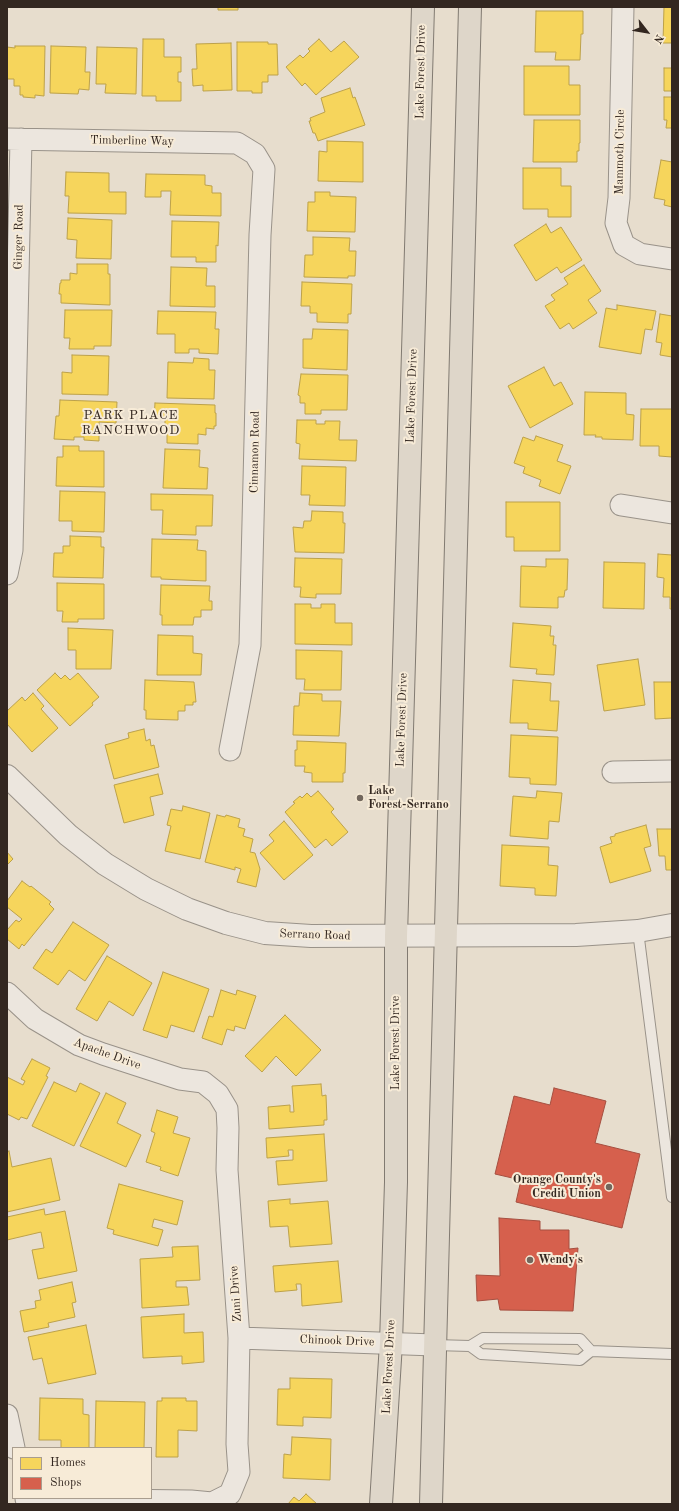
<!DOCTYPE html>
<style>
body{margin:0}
#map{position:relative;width:679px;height:1511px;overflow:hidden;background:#e7ddcd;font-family:"Old Standard TT",serif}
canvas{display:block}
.frame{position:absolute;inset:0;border:8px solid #332720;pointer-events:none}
.legend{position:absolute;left:12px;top:1447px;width:140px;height:52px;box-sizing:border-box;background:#f7ebd7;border:1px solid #a99d8e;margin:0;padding:5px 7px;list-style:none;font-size:12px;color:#332720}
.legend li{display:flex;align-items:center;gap:8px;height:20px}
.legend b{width:20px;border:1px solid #a99d8e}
.north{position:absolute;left:627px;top:12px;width:40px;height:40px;-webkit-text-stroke:3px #f7ebd7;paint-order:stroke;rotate:121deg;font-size:11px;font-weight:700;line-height:16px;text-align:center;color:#332720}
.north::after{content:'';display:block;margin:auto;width:14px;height:18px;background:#332720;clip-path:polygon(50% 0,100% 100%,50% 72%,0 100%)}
</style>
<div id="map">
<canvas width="679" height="1511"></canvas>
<div class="frame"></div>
<ul class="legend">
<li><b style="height:11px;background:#f6d55c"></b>Homes</li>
<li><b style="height:11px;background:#d6604d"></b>Shops</li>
</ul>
<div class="north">N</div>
</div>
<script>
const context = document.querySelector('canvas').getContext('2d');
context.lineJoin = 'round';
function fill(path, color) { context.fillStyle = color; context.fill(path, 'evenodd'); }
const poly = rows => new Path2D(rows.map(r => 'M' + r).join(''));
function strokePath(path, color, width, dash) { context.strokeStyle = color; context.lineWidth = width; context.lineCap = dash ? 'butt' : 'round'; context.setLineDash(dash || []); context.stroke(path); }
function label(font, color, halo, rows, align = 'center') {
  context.font = font + ' "Old Standard TT",serif'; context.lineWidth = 4; context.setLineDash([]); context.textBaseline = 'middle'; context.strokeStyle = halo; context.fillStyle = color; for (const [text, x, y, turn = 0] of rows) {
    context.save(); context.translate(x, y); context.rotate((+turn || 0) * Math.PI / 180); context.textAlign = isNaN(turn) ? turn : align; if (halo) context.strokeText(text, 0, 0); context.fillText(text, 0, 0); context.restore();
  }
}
const homes = poly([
 [218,7,259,7,238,7,238,10,218,10,218,7],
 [664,7,672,7,672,43,663,43,664,7],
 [536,11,583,11,583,34,581,34,580,60,555,60,556,52,535,52,536,11],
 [143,39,164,39,164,57,181,57,181,72,178,72,178,82,181,82,181,101,156,101,156,96,142,96,143,39],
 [319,39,331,52,344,41,359,57,316,95,305,83,302,86,286,67,300,55,303,58,310,51,308,49,319,39],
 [237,42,268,42,268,44,277,44,278,75,268,75,268,82,262,82,262,93,252,93,252,91,237,91,237,42],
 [231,43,232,90,203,91,203,85,193,86,192,69,197,69,196,44,231,43],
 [15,46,45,46,44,96,35,95,35,98,23,97,23,95,20,95,20,86,14,86,14,79,7,79,7,47,15,48,15,46],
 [51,46,86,47,85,72,90,72,89,90,79,89,78,94,50,93,51,46],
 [97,47,137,48,136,94,105,93,106,84,96,84,97,47],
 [524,66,569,66,569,85,580,85,580,115,524,115,524,66],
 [664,68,672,68,672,91,664,91,664,68],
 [350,88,353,98,355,97,365,125,318,141,315,133,313,133,309,121,311,121,310,118,325,112,321,98,350,88],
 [664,97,672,97,672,128,666,128,667,120,664,120,664,97],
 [534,120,580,120,580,143,579,143,579,151,577,151,577,162,533,162,534,120],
 [327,141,363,142,363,182,318,181,319,151,327,152,327,141],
 [661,160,672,162,672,207,664,205,665,200,654,198,661,160],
 [523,168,561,168,561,186,571,186,571,217,548,217,548,209,523,209,523,168],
 [66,172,109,173,109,192,126,192,126,214,68,213,69,196,65,196,66,172],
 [146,174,205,175,205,185,212,186,212,193,221,193,221,216,170,215,171,191,161,191,161,197,145,197,146,174],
 [315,192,330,192,330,196,356,197,355,232,307,231,308,202,315,202,315,192],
 [68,218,112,220,111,259,76,258,77,240,67,239,68,218],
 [172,221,219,222,218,246,216,245,216,262,196,262,196,257,171,257,172,221],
 [546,224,551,233,561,227,582,260,561,273,557,267,536,281,514,245,546,224],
 [313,237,350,238,349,251,356,251,355,276,348,276,348,278,304,277,305,255,313,255,313,237],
 [77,264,108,264,108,274,110,274,110,305,61,303,61,294,59,294,60,283,61,283,61,280,70,280,70,273,77,274,77,264],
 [584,265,601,291,588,300,597,313,573,329,569,323,560,329,545,306,555,300,551,295,568,284,564,278,584,265],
 [171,267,207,268,206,286,215,286,215,307,170,306,171,267],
 [302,282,352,284,351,314,348,314,348,323,317,322,317,313,310,313,310,306,301,306,302,282],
 [617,305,656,311,652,330,645,329,641,354,599,347,606,308,617,310,617,305],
 [65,310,112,310,111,346,94,346,94,349,69,349,70,338,64,338,65,310],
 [158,311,216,312,215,329,219,329,218,354,199,353,199,349,189,349,189,353,175,353,175,334,157,334,158,311],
 [660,314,672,316,672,357,660,355,662,343,656,342,660,314],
 [313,329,348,330,347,370,303,368,303,339,312,339,313,329],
 [72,355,109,356,108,395,62,394,62,372,72,373,72,355],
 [194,358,209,359,209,370,215,370,214,399,167,398,168,362,193,363,194,358],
 [544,367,554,386,561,382,573,404,530,428,508,386,544,367],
 [301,374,348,375,347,410,321,410,321,414,305,414,305,403,300,403,300,396,298,395,301,374],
 [585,392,626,393,626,414,634,415,633,440,602,439,602,437,595,437,596,435,584,435,585,392],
 [60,400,117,402,116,423,99,422,99,441,84,440,84,437,74,437,74,440,54,439,56,416,59,416,60,400],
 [155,403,215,405,215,413,216,413,216,426,214,426,214,429,206,428,206,435,198,434,198,444,167,443,167,434,165,433,165,419,154,419,155,403],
 [641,409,672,409,672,457,659,456,659,446,640,446,641,409],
 [297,420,316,420,316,424,325,424,325,421,340,421,339,440,357,440,356,461,299,459,300,444,296,443,297,420],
 [536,436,563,445,557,461,571,466,560,494,539,486,541,480,523,473,525,467,514,463,523,437,534,441,536,436],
 [63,446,79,446,79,451,104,451,104,487,56,486,57,457,63,457,63,446],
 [165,449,200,450,199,467,208,468,207,489,163,488,165,449],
 [302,466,346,467,345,506,309,505,310,495,301,495,302,466],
 [60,491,105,492,104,532,72,531,72,521,59,521,60,491],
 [151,494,213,495,212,526,196,526,196,535,162,534,163,510,151,510,151,494],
 [506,502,560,502,560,551,514,551,514,537,506,537,506,502],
 [312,511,343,512,343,523,345,523,344,553,295,552,293,527,303,528,304,521,311,521,312,511],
 [70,536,101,537,101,547,104,547,103,578,53,577,54,553,63,553,63,546,70,546,70,536],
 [152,539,198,540,197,550,206,551,206,581,161,579,161,577,151,577,152,539],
 [658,554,672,555,672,609,670,609,670,597,663,597,664,578,657,577,658,554],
 [295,558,342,559,341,594,316,594,316,598,300,597,301,587,294,587,295,558],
 [546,559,568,559,567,590,565,590,564,597,558,597,558,608,520,607,521,566,546,567,546,559],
 [604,562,645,563,644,609,603,608,604,562],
 [57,583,104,584,104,619,78,619,78,622,62,622,63,611,57,611,57,583],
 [161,585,210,586,209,601,212,601,212,610,201,610,201,617,194,617,193,625,162,625,162,615,160,615,161,585],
 [295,604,311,604,311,608,321,608,321,604,335,604,335,623,352,623,352,645,295,644,295,604],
 [513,623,551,626,550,636,554,636,553,645,556,645,554,675,536,674,537,669,510,667,513,623],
 [68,628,113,630,111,669,76,669,76,650,68,650,68,628],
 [158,635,193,636,193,653,202,654,201,675,157,675,158,635],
 [296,650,342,651,341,690,304,690,305,679,296,679,296,650],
 [638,659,645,705,604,711,597,665,638,659],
 [55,673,61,679,65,675,70,680,78,673,99,697,92,703,93,705,70,726,37,690,55,673],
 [145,680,194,682,196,702,193,702,193,705,185,705,185,711,178,711,178,720,146,719,146,710,144,710,145,680],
 [513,680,551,683,550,701,559,701,557,731,528,729,528,723,510,723,513,680],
 [654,682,672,682,672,718,655,719,654,682],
 [33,693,44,706,41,709,58,728,32,752,7,724,7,711,22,697,25,701,33,693],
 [300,693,322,694,322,701,341,701,339,736,293,735,294,706,299,706,300,693],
 [144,729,146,741,150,739,151,746,154,745,159,767,114,779,105,745,129,738,128,733,144,729],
 [511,735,558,737,556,785,530,784,530,778,509,777,511,735],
 [297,741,346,743,345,773,343,773,343,782,312,782,312,773,304,772,305,766,295,766,295,750,297,750,297,741],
 [158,774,163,794,150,797,154,815,124,823,114,785,158,774],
 [318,791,334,809,331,812,348,832,332,846,326,839,315,848,285,812,295,803,293,802,300,796,302,798,307,793,311,797,318,791],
 [537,791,562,793,559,822,549,821,548,839,510,836,513,796,536,798,537,791],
 [183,806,210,813,200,859,165,851,171,826,167,825,171,809,182,811,183,806],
 [217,815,225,817,226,815,240,819,238,827,245,829,243,836,253,839,250,852,255,853,260,869,256,887,237,882,241,869,235,867,235,870,205,862,217,815],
 [284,821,313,855,284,880,260,853,274,841,269,835,284,821],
 [646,825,651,846,644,848,651,871,610,883,600,847,612,843,610,837,615,836,615,834,646,825],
 [657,829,672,829,672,870,666,870,665,856,659,856,657,829],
 [502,845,549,847,548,865,558,866,556,896,535,895,535,888,500,886,502,845],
 [7,852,13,859,7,865,7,852],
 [22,881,30,887,31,886,51,902,49,904,54,909,24,946,22,944,19,949,7,939,7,930,16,920,19,922,22,919,7,907,7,901,22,881],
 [73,922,109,945,85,981,69,970,58,985,33,968,46,949,52,953,73,922],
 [107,956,152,983,133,1016,109,1001,97,1021,76,1009,107,956],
 [163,972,209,989,194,1032,171,1025,167,1038,143,1030,163,972],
 [221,990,236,995,237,990,256,996,245,1029,235,1026,234,1031,227,1029,222,1045,202,1038,209,1016,213,1017,221,990],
 [285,1015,321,1050,296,1076,276,1056,262,1072,245,1056,285,1015],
 [32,1059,50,1068,46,1076,48,1077,27,1119,21,1117,19,1120,7,1114,7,1077,23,1085,25,1081,21,1079,32,1059],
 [54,1082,76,1092,80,1083,100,1093,74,1146,32,1126,54,1082],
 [321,1084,322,1096,326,1095,327,1120,324,1120,324,1125,269,1129,268,1107,290,1105,290,1112,294,1112,292,1086,321,1084],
 [106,1093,126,1103,117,1123,141,1135,126,1167,80,1146,106,1093],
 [157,1110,178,1117,173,1133,190,1138,178,1176,160,1170,161,1167,146,1162,155,1133,151,1131,157,1110],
 [324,1134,327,1181,278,1185,276,1161,293,1160,293,1150,288,1150,289,1156,267,1158,266,1138,324,1134],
 [9,1151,12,1167,51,1158,60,1200,7,1212,7,1152,9,1151],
 [119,1184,183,1201,177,1225,154,1219,152,1227,163,1230,158,1246,113,1234,114,1230,107,1228,119,1184],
 [290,1199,290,1204,328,1201,332,1244,290,1247,288,1226,270,1227,268,1201,290,1199],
 [44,1209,45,1215,65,1211,77,1271,38,1279,32,1250,44,1248,41,1232,7,1240,7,1217,44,1209],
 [198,1246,200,1280,176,1281,176,1287,187,1287,189,1305,142,1308,140,1259,173,1257,172,1247,198,1246],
 [338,1261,342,1302,302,1306,301,1284,296,1284,297,1290,275,1292,273,1266,338,1261],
 [72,1282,76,1302,72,1303,75,1317,48,1323,49,1327,24,1332,20,1311,36,1308,35,1301,41,1300,39,1290,72,1282],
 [184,1314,184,1333,203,1332,204,1362,182,1364,182,1356,143,1358,141,1317,184,1314],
 [86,1325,96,1374,48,1384,42,1358,33,1360,28,1337,86,1325],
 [290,1378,332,1379,331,1418,303,1417,303,1426,277,1425,278,1389,290,1389,290,1378],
 [40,1398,83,1399,83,1414,89,1415,89,1448,61,1448,61,1440,39,1440,40,1398],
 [162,1398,186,1398,186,1401,197,1401,197,1431,178,1430,178,1457,156,1457,157,1401,162,1401,162,1398],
 [96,1401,145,1402,144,1448,95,1448,96,1401],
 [292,1437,331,1439,330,1480,283,1478,284,1454,291,1455,292,1437],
 [306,1494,317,1504,288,1504,294,1497,299,1501,306,1494]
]);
fill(homes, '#f6d55c');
strokePath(homes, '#bca14a', 1);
const shops = poly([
 [554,1088,606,1101,595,1143,640,1154,622,1228,516,1202,521,1180,495,1174,514,1096,550,1105,554,1088],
 [499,1218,540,1221,540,1230,569,1230,569,1249,578,1248,573,1311,500,1310,498,1299,477,1301,476,1275,500,1276,499,1218]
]);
fill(shops, '#d6604d');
strokePath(shops, '#a54f40', 1);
const service = poly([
 [638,931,672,1197],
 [434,1345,470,1346,481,1354,580,1360,591,1351,672,1354],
 [470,1346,483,1338,580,1339,591,1351]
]);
const minor = poly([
 [623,7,619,198,616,223,624,245,640,254,672,259],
 [7,139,237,143,255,154,264,169,260,235,250,645,230,750],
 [621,505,672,513],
 [7,574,12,550,21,139],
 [613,772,672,771],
 [7,993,35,1019,79,1045,103,1054,180,1079,203,1082,218,1094,227,1109,228,1128,227,1170,239,1338,237,1444,239,1472,230,1494,212,1503,191,1501,26,1499],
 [239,1338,434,1345],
 [7,1415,14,1448]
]);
const tertiary = poly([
 [7,776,68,835,105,864,146,889,187,909,226,923,265,933,311,936,576,935,638,931,672,925]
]);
const primary = poly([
 [381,1504,391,1343,396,1182,396,936,423,7],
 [431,1504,470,7]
]);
strokePath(service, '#999289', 12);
strokePath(minor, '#999289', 23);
strokePath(tertiary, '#999289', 24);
strokePath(primary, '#817a71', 24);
strokePath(service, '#ece6de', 10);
strokePath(minor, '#ece6de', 21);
strokePath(tertiary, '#ece6de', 22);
strokePath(primary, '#ded6c9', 22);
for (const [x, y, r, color] of [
 [360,798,4,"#72675d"],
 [609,1187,4,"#72675d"],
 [530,1260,4,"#72675d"]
]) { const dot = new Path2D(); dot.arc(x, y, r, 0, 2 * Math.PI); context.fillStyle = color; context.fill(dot); strokePath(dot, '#f7ebd7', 1.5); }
label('12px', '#332720', '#f7ebd7', [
 ["Lake Forest Drive",421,72,-89],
 ["Timberline Way",132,141,1],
 ["Mammoth Circle",620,152,-89],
 ["Ginger Road",19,237,-89],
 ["Lake Forest Drive",412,396,-88],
 ["Cinnamon Road",255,452,-89],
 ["Lake Forest Drive",402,720,-88],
 ["Serrano Road",315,935,2],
 ["Lake Forest Drive",396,1043,-90],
 ["Apache Drive",107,1054,20],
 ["Zuni Drive",236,1294,-94],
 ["Chinook Drive",337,1341,2],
 ["Lake Forest Drive",389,1367,-87]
]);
label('bold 12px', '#332720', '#f7ebd7', [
 ["Lake",368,791],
 ["Forest-Serrano",368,805],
 ["Orange County's",601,1180,"right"],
 ["Credit Union",601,1194,"right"],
 ["Wendy's",538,1260]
], 'left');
context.letterSpacing = '1px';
label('13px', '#332720', '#f7ebd7', [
 ["PARK PLACE",131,416],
 ["RANCHWOOD",131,431]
]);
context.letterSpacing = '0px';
</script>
